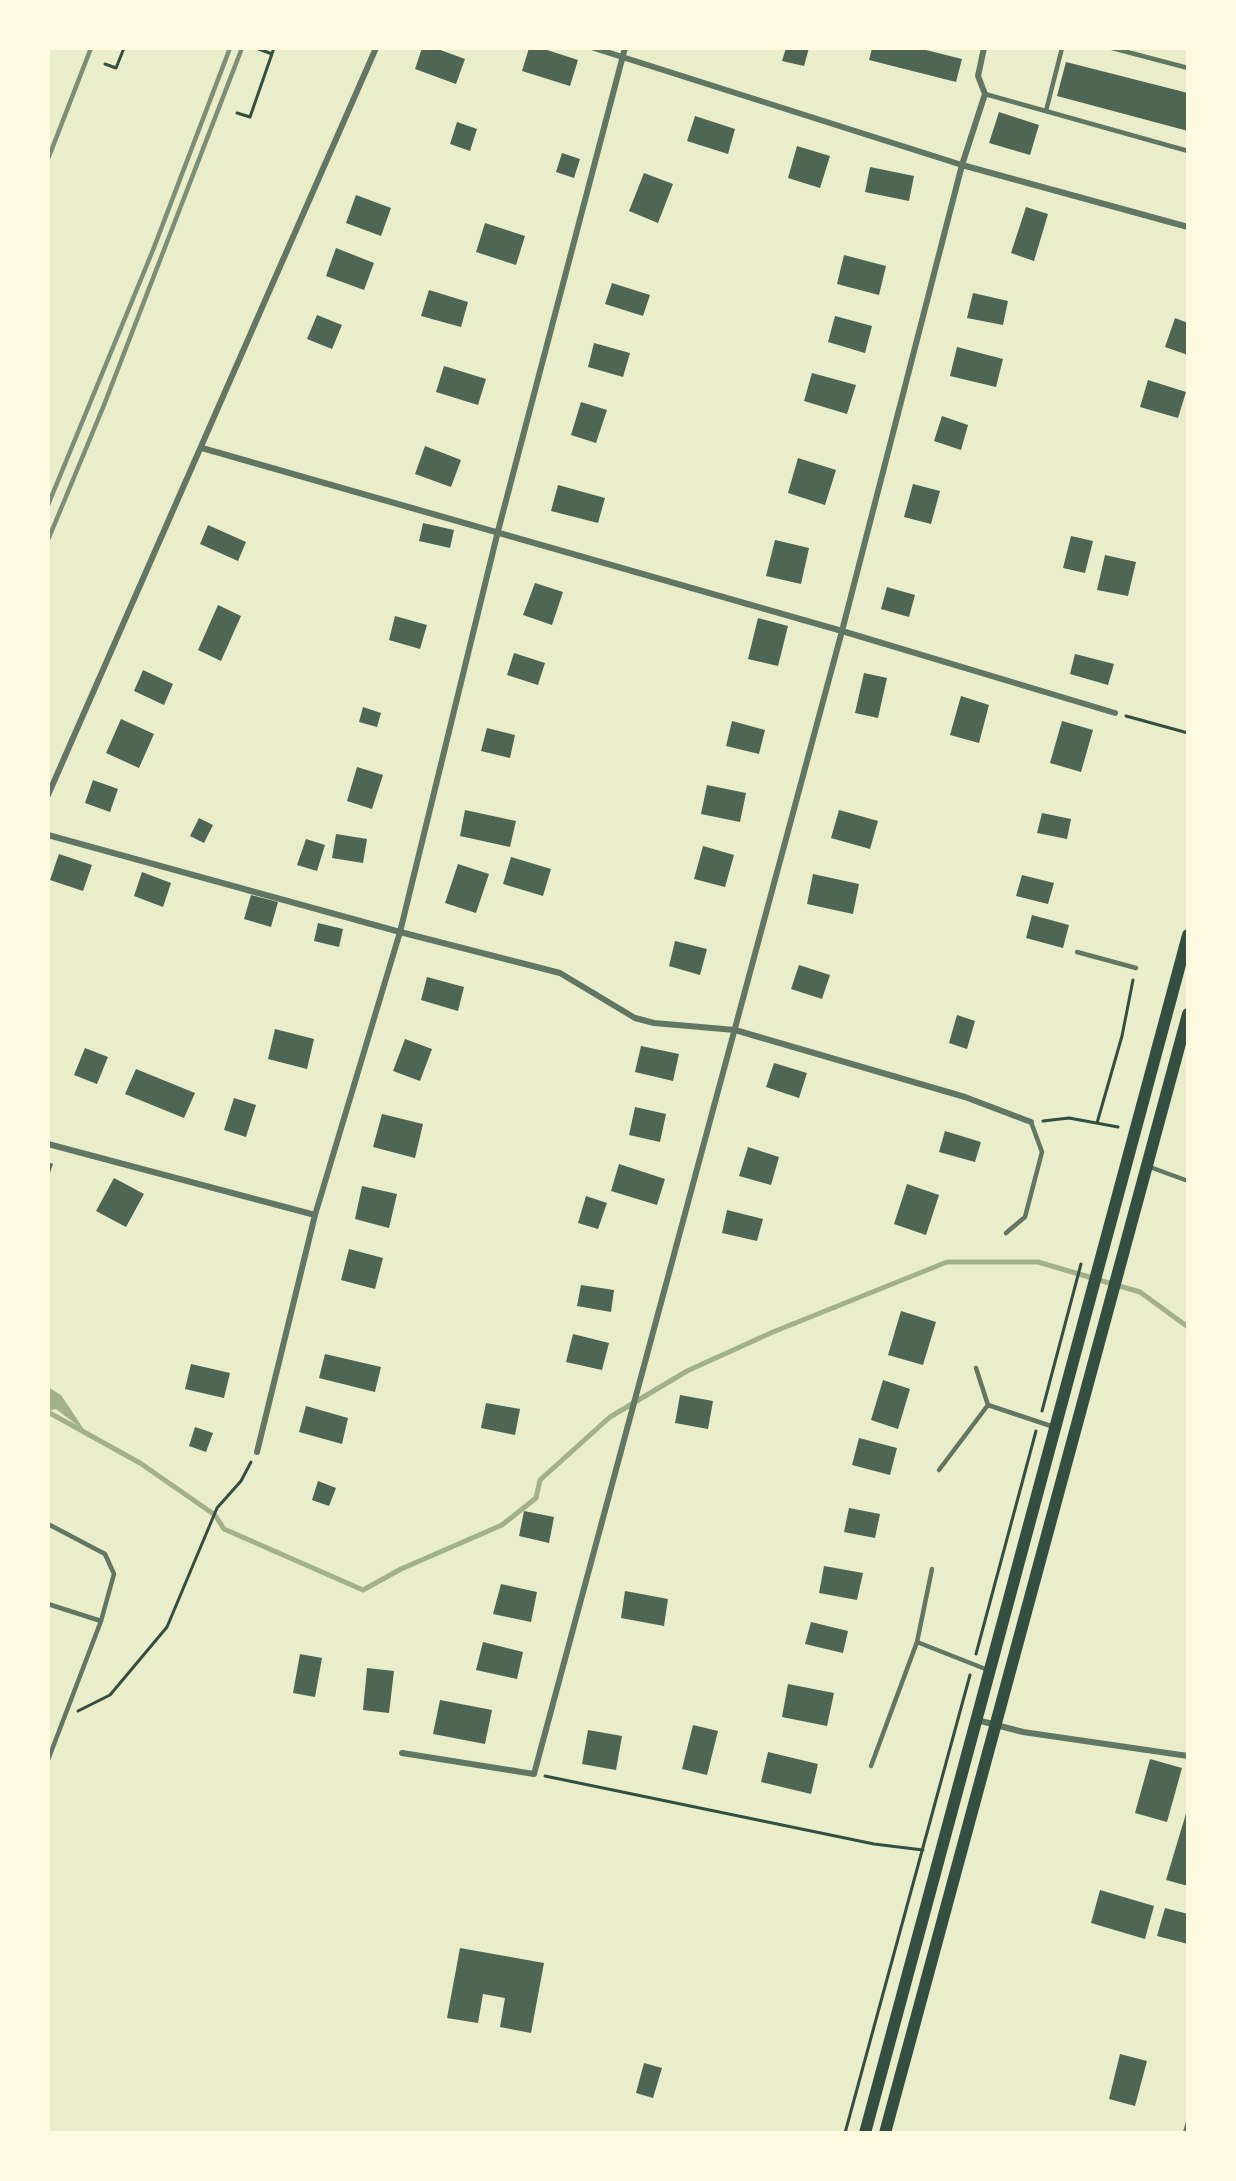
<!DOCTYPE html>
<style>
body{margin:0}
#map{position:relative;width:1236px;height:2181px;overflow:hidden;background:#e9edc9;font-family:"PT Sans Narrow",sans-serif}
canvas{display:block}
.frame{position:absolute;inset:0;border:50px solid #fefae0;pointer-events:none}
</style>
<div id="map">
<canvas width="1236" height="2181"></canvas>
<div class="frame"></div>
</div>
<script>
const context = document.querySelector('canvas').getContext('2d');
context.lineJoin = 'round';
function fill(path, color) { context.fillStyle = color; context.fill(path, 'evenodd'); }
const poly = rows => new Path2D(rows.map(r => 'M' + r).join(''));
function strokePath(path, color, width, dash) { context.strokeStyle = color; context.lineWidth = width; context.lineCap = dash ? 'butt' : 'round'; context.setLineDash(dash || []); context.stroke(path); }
fill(poly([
 [48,1387,61,1395,85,1431,56,1409,48,1411]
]), '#a3b18a');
strokePath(poly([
 [48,1412,140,1463,215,1515,224,1529,363,1590,401,1569,502,1525,536,1498,540,1480,610,1417,687,1371,773,1332,947,1262,1038,1262,1140,1292,1188,1327]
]), '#a3b18a', 5);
fill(poly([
 [422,48,435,48,465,59,456,84,415,69],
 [529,48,541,48,578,60,570,86,522,71],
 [786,48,809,48,804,66,782,61],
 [872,48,918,48,962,59,956,82,869,60],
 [1066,62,1188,93,1188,131,1057,96],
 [999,112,1039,125,1030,155,989,143],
 [695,116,735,129,728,154,687,141],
 [457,122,477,129,470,151,450,144],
 [797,146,830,156,820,188,788,178],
 [562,153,580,159,574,178,556,172],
 [870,167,914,176,909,201,865,192],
 [644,173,673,184,658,223,629,211],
 [356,195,391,208,381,236,346,223],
 [1026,207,1048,214,1034,261,1011,253],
 [485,223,525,236,516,265,476,252],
 [336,248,374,263,364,290,326,276],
 [844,255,886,266,879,295,837,284],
 [612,283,650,295,643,316,605,304],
 [429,290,468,302,461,327,421,316],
 [973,293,1008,301,1003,325,967,318],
 [317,315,342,325,332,349,307,339],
 [835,316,872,326,865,353,828,342],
 [1175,318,1188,323,1188,355,1165,347],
 [594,343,630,353,623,377,588,367],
 [957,347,1003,359,996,387,950,376],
 [444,366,486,379,478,405,436,392],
 [812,373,856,385,847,414,804,401],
 [1148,380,1186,392,1178,418,1140,407],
 [581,402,607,410,596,443,571,435],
 [942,416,968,425,961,450,934,441],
 [425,446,461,460,451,487,415,474],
 [798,458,836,470,825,505,788,493],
 [913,484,940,491,931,524,904,517],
 [558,485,605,498,598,523,551,511],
 [423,523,454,530,450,548,419,541],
 [208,525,246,542,238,561,200,544],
 [1071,536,1093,541,1085,573,1063,568],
 [775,540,809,548,801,584,766,576],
 [1105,555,1136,562,1128,596,1097,590],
 [535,583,563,592,552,625,523,615],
 [887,587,915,595,909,617,881,609],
 [218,605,241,616,221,661,198,650],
 [395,616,427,625,420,649,389,640],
 [758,618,788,626,778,666,748,659],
 [514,653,545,663,538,685,507,675],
 [1075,654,1114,664,1108,685,1070,674],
 [143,670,173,684,164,705,134,691],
 [864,673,887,678,878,718,855,713],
 [961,696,989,705,979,743,950,735],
 [363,707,381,713,377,727,359,722],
 [121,719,154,734,139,768,106,753],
 [732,721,765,730,759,754,726,746],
 [1062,721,1093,730,1081,772,1050,763],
 [487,728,515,735,510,758,481,751],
 [357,767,383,775,372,809,347,801],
 [93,780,118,789,110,812,85,803],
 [707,785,746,793,740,822,701,814],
 [465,810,516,821,510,847,460,836],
 [839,810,878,821,870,849,831,838],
 [1042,813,1071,819,1067,839,1037,833],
 [199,818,213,825,204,843,190,836],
 [336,834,367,839,363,863,332,858],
 [306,839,325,845,317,871,297,865],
 [703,846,734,855,725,887,694,879],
 [59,854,92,865,83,891,50,880],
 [511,857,551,869,543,896,503,884],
 [458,864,489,874,476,913,445,903],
 [142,872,171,883,163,907,134,896],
 [813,874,859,884,853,914,807,904],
 [1022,875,1054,883,1048,904,1016,896],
 [251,895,278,902,271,927,244,919],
 [1032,915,1069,925,1063,948,1026,938],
 [318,923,343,929,339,947,314,941],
 [675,941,707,949,700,975,669,966],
 [799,965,830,975,822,999,791,989],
 [427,977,464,987,458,1011,421,1000],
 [957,1015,975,1021,967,1049,949,1043],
 [275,1029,314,1039,307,1069,268,1059],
 [405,1039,432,1049,420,1081,393,1071],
 [641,1046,679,1054,673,1081,635,1072],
 [85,1048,108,1057,97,1084,74,1075],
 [774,1063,807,1073,799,1098,766,1087],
 [136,1069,195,1093,184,1118,125,1094],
 [234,1098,256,1105,246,1137,224,1130],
 [635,1107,666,1114,660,1142,629,1135],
 [382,1114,423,1124,415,1158,373,1147],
 [945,1131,981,1142,975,1162,939,1152],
 [748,1147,779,1157,771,1185,739,1176],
 [48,1162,53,1164,48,1178],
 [619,1164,665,1179,657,1205,611,1191],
 [114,1178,144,1194,126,1227,96,1211],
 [907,1184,939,1195,926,1235,894,1224],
 [362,1186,397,1194,389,1228,355,1219],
 [586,1196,607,1203,598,1229,578,1223],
 [727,1210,763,1219,757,1241,722,1233],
 [349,1249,383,1258,375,1289,341,1280],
 [581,1285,614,1290,611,1312,577,1306],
 [901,1311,936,1322,923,1365,888,1355],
 [573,1334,609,1343,602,1370,566,1362],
 [325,1354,381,1367,375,1392,319,1378],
 [191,1364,230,1373,224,1398,185,1389],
 [883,1380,910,1389,898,1429,871,1420],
 [680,1395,713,1401,708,1429,675,1423],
 [486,1403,520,1409,515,1435,481,1428],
 [306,1406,348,1418,342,1444,299,1432],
 [195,1427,213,1433,206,1452,189,1446],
 [859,1438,897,1448,890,1475,852,1465],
 [318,1481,336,1488,329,1506,312,1500],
 [849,1508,880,1514,875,1538,844,1532],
 [524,1511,554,1517,549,1543,519,1536],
 [824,1566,863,1573,857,1600,819,1593],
 [501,1584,537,1592,531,1622,493,1614],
 [625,1591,668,1599,664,1626,621,1618],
 [811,1622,848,1631,843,1653,805,1644],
 [483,1642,523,1652,517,1679,476,1670],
 [300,1654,322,1658,315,1697,293,1693],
 [367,1668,394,1671,389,1713,363,1710],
 [788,1684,834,1693,827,1726,782,1717],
 [440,1700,492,1710,485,1744,433,1734],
 [693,1725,718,1731,707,1775,682,1769],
 [588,1730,622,1736,616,1770,582,1764],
 [768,1752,818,1764,811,1794,761,1782],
 [1150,1759,1182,1768,1167,1822,1135,1813],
 [1188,1807,1188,1886,1166,1880],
 [1100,1890,1154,1906,1145,1939,1091,1923],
 [1165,1908,1188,1914,1188,1944,1157,1936],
 [460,1948,544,1963,531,2033,500,2027,505,1998,483,1994,478,2023,447,2018],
 [1120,2054,1147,2061,1135,2106,1109,2099],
 [644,2063,662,2068,653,2098,636,2093]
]), '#4f6655');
strokePath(poly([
 [256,48,272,54],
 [105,64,116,68,124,48],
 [237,113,250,117,274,48],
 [1126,716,1188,733],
 [1043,1121,1069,1118,1118,1127],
 [1097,1123,1122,1036,1133,980],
 [1042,1411,1081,1264],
 [976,1654,1036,1431],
 [78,1711,110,1695,167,1627,217,1508,241,1481,251,1462],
 [545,1776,874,1844,923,1850],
 [845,2133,970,1675]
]), '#344e41', 3);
strokePath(poly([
 [1112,48,1188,68],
 [985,94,1188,151],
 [1046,111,1062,48],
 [1077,952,1136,968],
 [1147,1166,1188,1181],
 [1006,1233,1025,1217,1042,1152,1031,1122],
 [988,1405,1054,1427],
 [939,1470,988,1405,976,1368],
 [48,1524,105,1554,114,1574,101,1621,48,1760],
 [48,1604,101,1621],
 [917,1642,988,1670],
 [871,1766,917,1642,932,1569],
 [1185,2133,1188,2122]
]), '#617663', 4.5);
strokePath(poly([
 [594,48,962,165,1188,227],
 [202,448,842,631,1115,713],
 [48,795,376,48],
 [48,835,400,932,560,973,635,1018,654,1023,735,1030,965,1097,1031,1122],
 [48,1144,315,1215],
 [257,1452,315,1215,400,932,498,531,625,48],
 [977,1720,1023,1732,1188,1756],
 [402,1753,534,1774,842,631,962,165,985,94,978,76,984,48]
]), '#617663', 6);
strokePath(poly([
 [865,2133,1188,935],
 [885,2133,1188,1014]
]), '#344e41', 12);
strokePath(poly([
 [48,159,91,48],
 [48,505,153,250,230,48],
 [48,540,104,405,242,48]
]), '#7c8e77', 4.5);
</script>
